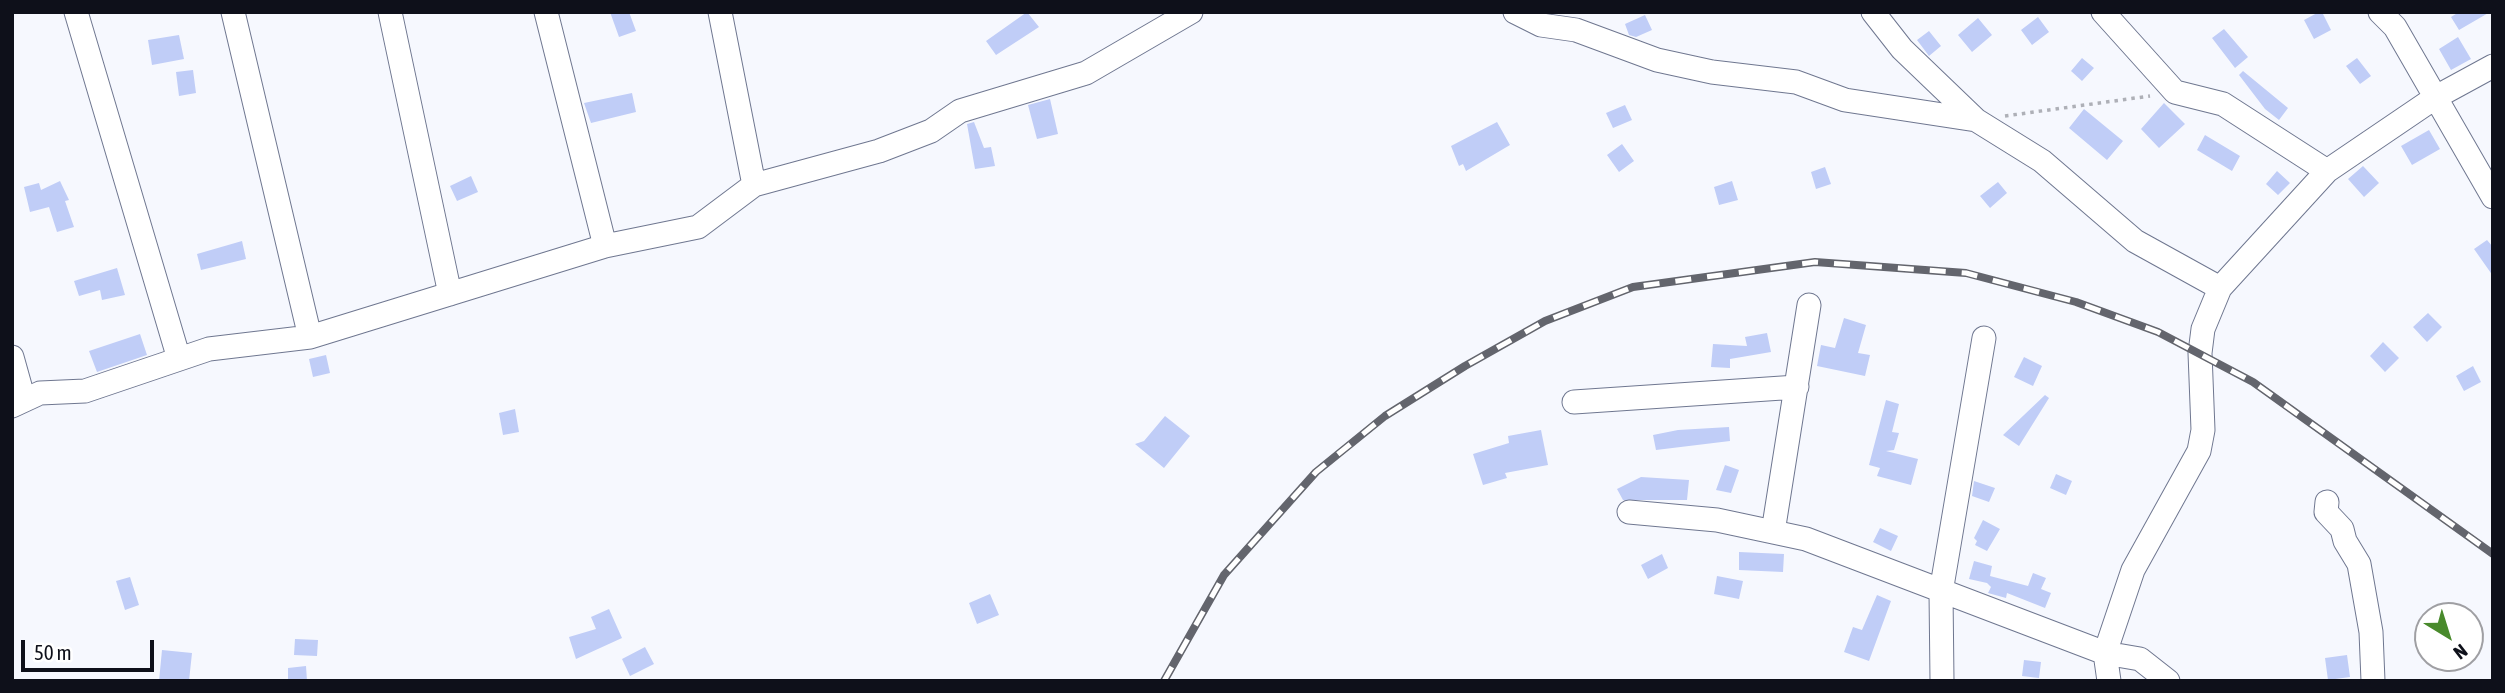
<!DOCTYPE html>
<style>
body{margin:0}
#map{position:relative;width:2505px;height:693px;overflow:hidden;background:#f6f8fe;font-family:"Asap Condensed",sans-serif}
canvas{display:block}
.frame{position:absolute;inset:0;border:14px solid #0e101a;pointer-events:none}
.north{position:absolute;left:2414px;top:602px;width:70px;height:70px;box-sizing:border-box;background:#fff;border:2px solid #9f9fa3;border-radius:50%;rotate:142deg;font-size:19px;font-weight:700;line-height:28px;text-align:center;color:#0e101a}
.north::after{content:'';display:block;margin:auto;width:24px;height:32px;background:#498a2c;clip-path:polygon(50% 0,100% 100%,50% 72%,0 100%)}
.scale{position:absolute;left:21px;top:640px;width:133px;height:32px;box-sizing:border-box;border:4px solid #0e101a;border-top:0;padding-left:9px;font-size:21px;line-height:24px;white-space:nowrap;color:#0e101a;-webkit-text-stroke:5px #fff;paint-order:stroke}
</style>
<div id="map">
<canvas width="2505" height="693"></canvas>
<div class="frame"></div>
<div class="north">N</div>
<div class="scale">50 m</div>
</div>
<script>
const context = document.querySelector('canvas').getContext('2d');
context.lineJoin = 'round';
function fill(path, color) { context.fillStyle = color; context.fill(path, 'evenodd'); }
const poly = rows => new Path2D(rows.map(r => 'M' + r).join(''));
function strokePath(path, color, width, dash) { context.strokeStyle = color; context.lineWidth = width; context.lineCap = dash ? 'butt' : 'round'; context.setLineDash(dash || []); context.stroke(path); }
fill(poly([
 [610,12,629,12,636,31,619,37],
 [1027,12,1039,27,996,55,986,41],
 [2319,12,2322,12,2331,30,2314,39,2304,20],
 [2459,12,2490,12,2459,30,2451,17],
 [1645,15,1652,30,1636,37,1629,35,1625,24],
 [2038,17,2049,32,2032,45,2021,30],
 [1978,18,1992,35,1972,52,1958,35],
 [2224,29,2248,57,2235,68,2212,38],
 [1929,31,1941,46,1929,56,1917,40],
 [179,35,184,59,152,65,148,40],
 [2458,37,2471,59,2451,70,2439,49],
 [2082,58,2094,68,2082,81,2071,71],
 [2357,58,2371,76,2360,84,2346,66],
 [193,70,196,93,179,96,176,72],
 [2243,71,2288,108,2279,120,2265,109,2239,75],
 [632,93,636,112,591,123,584,103],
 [1050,99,1058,134,1037,139,1028,105],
 [2164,103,2185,124,2159,148,2141,129],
 [1625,105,1632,120,1613,128,1606,113],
 [2084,109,2123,141,2107,160,2069,128],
 [974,122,984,148,991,147,995,166,975,169,967,124],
 [1497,122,1510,145,1466,171,1463,164,1459,166,1451,146],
 [2429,130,2440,149,2412,165,2401,146],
 [2205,135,2240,156,2232,171,2197,150],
 [1622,144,1634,161,1619,172,1607,155],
 [2363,166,2379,183,2364,197,2348,179],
 [1825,167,1831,184,1816,189,1811,172],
 [2277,171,2290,183,2278,195,2266,184],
 [471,176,478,192,457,201,450,186],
 [60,181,69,200,65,201,74,227,57,232,49,207,30,212,24,187,39,183,41,190],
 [1732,181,1738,200,1719,205,1714,187],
 [1998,182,2007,193,1990,208,1980,196],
 [2487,240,2493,247,2493,276,2474,249],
 [242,241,246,259,201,270,197,254],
 [117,268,125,295,102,300,100,290,79,296,74,281],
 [2428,313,2442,327,2427,342,2413,327],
 [1844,318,1866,325,1858,353,1870,355,1865,376,1817,366,1821,345,1835,348],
 [1767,333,1771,352,1730,359,1730,368,1711,367,1713,344,1747,346,1745,337],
 [140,334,147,355,97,372,89,351],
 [2383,342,2399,358,2385,372,2370,356],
 [326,355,330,373,313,377,309,359],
 [2024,357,2042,366,2033,386,2014,377],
 [2473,366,2481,382,2464,391,2456,376],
 [2045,395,2049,398,2019,446,2003,435],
 [1886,400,1899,404,1892,432,1899,433,1894,450,1886,451,1918,459,1911,485,1877,476,1880,468,1869,465],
 [515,409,519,432,503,435,499,413],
 [1165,416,1190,436,1164,468,1135,444,1144,441],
 [1729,427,1730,441,1656,450,1653,435,1678,430],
 [1541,430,1548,465,1505,473,1507,478,1483,485,1473,454,1509,443,1508,436],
 [1725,465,1739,470,1731,493,1716,490],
 [2056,474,2072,481,2066,495,2050,488],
 [1641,477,1689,480,1687,500,1623,500,1617,489],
 [1974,481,1995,488,1989,502,1972,496],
 [1983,520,2000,529,1987,551,1975,545,1977,541,1974,538],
 [1880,528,1898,536,1891,551,1873,542],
 [1739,552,1784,554,1783,572,1739,570],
 [1662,554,1668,568,1648,579,1641,565],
 [1974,561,1992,566,1990,576,2028,586,2033,573,2046,578,2041,589,2051,593,2045,608,2007,593,2006,598,1988,593,1991,587,1987,583,1969,579],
 [1717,576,1743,581,1739,599,1714,594],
 [130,577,139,605,125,610,116,581],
 [990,594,999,615,977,624,969,603],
 [1877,595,1891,601,1869,661,1844,652,1853,627,1862,630],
 [609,609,622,638,576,659,569,637,596,629,591,617],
 [295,639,318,640,317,656,294,655],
 [645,647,654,664,630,676,622,659],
 [162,650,192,653,189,681,159,681],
 [2347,655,2350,677,2328,680,2325,658],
 [2024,660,2041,662,2039,678,2022,676],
 [306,666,307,681,288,681,288,668]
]), '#c0cdf7');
const minor = poly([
 [76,12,179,359],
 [233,12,310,337],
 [390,12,450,294],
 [546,12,605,246],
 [720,12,754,185],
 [1515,12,1541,25,1576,30,1657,60,1712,72,1796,82,1845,100,1976,120],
 [1873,12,1902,49,1976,120,2042,161,2135,241,2220,288,2327,171],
 [2103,12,2175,92,2223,104,2327,171,2436,97,2493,66],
 [2380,12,2395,27,2493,197],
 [12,357,24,400],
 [1574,402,1797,387],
 [12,406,40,393,85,391,209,349,310,337,605,246,698,227,754,185,879,151,931,131,960,111,1086,73,1191,12],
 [2327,502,2326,512,2342,529,2345,541,2359,564,2371,632,2373,681],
 [1629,512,1717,520,1806,539,2105,653,2140,659,2168,681],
 [1773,532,1809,305],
 [1942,681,1941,592,1984,338],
 [2109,681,2105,653,2133,570,2199,451,2203,430,2200,353,2203,329,2220,288]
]);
strokePath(minor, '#6f7790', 25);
strokePath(poly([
 [2005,116,2150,96]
]), '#aeb0b7', 3.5, [3.5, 5]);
strokePath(minor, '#fff', 23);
const rail = poly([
 [1164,681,1224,575,1316,472,1385,416,1465,366,1545,321,1633,287,1815,262,1966,273,2076,302,2158,332,2253,382,2493,554]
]);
strokePath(rail, '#63656d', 8);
strokePath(rail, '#fff', 5, [16]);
</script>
